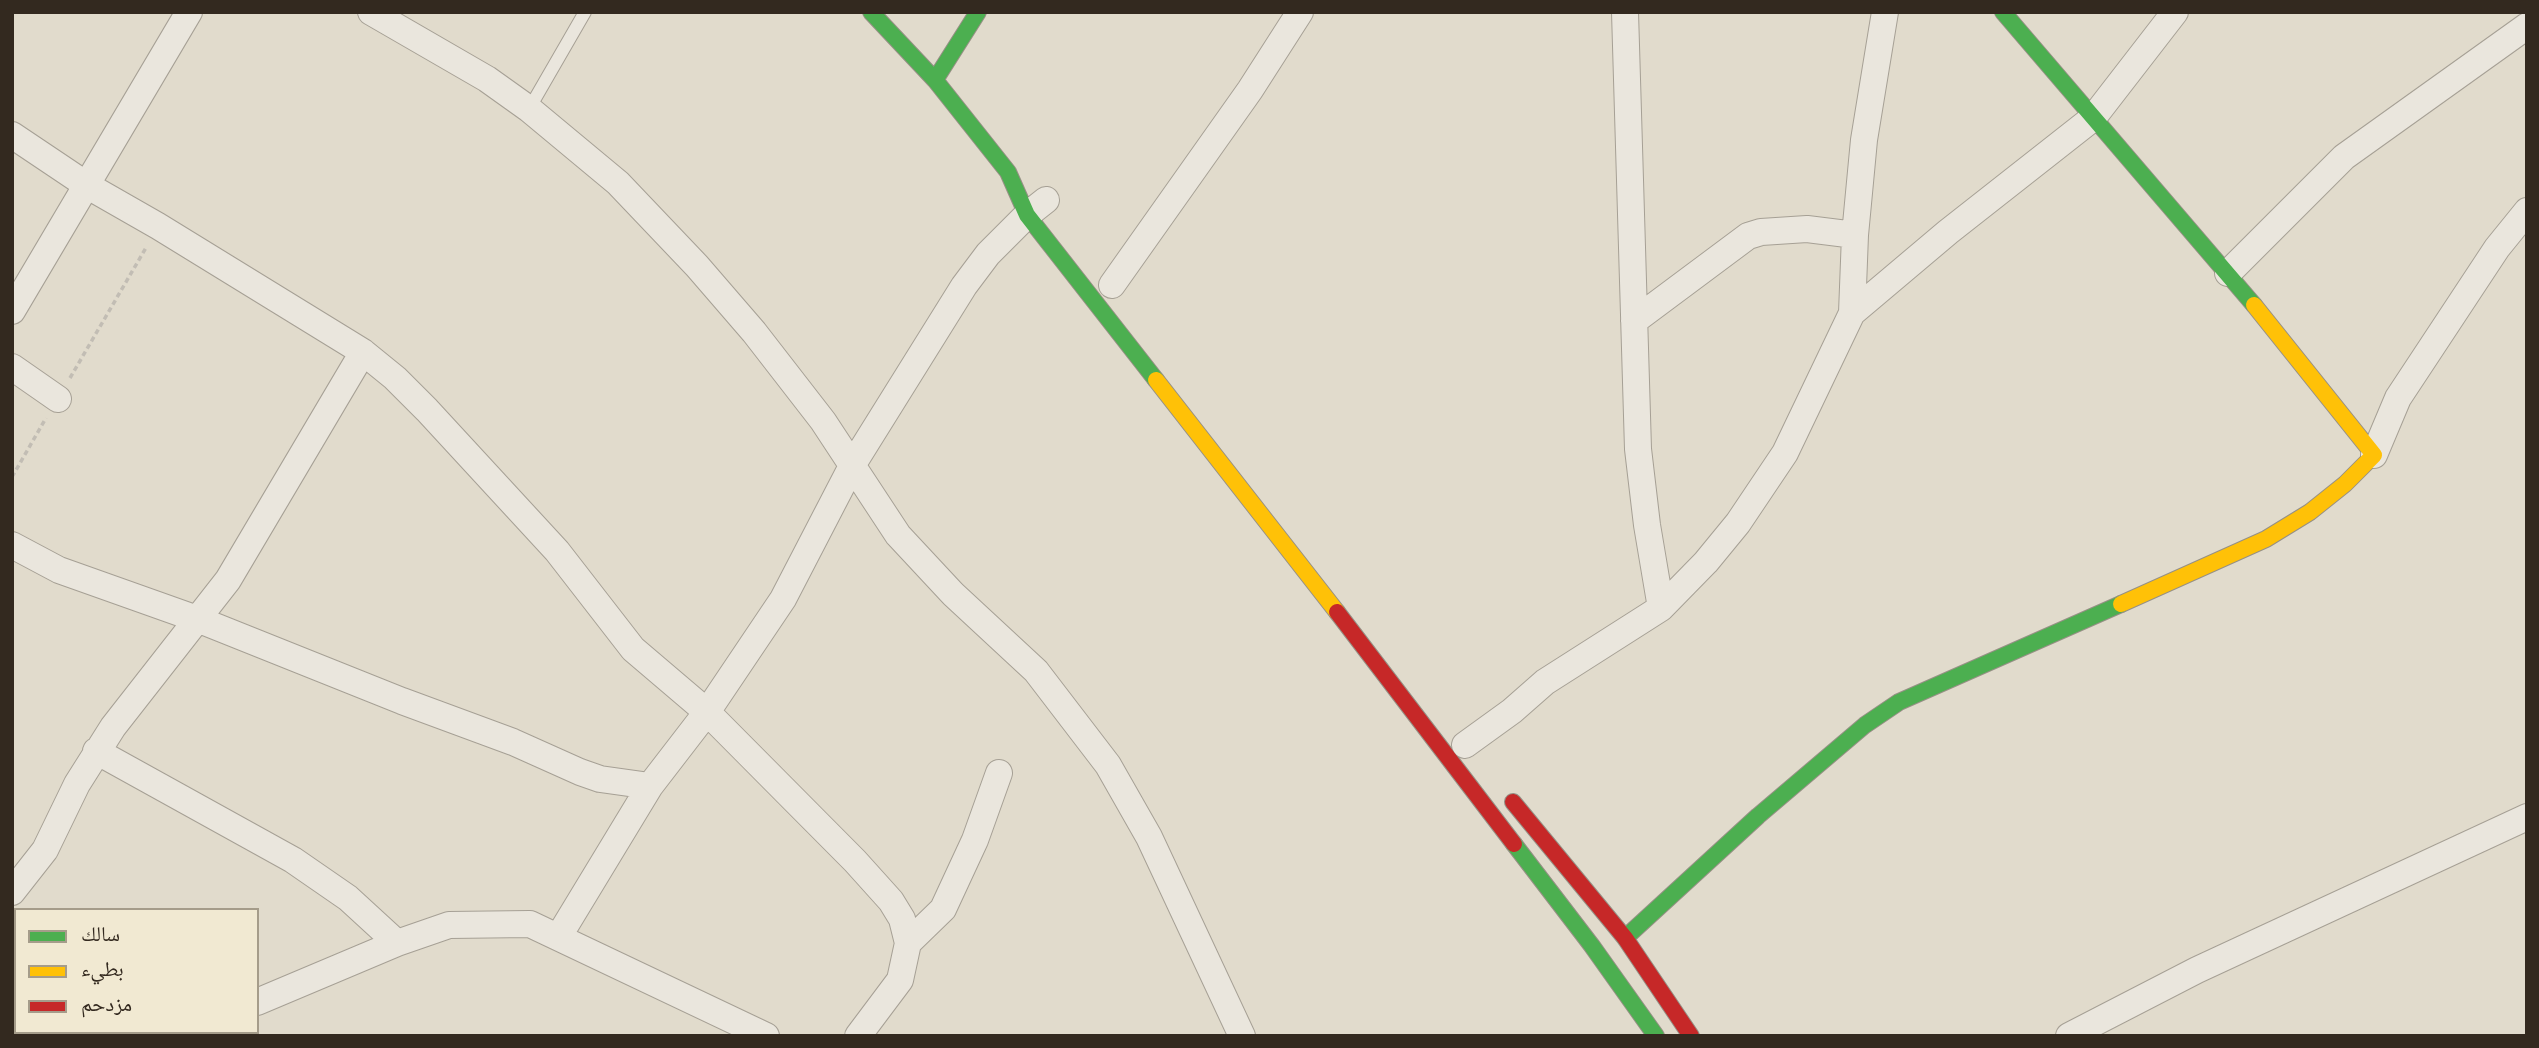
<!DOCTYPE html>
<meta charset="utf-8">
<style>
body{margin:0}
#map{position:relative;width:2539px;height:1048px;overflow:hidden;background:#e1dbcc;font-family:"Roboto Serif","Noto Naskh Arabic",serif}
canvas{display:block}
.frame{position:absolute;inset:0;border:14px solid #33291f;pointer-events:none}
.legend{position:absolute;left:14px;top:908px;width:245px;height:126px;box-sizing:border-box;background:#f1e9d2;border:2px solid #a59c8a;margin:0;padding:9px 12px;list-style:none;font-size:21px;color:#33291f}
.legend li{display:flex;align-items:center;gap:14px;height:35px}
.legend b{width:35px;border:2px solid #a59c8a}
</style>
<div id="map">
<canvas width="2539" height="1048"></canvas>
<div class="frame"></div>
<ul class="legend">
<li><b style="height:9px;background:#4caf50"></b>سالك</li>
<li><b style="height:9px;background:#ffc107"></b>بطيء</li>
<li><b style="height:9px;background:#c62828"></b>مزدحم</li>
</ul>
</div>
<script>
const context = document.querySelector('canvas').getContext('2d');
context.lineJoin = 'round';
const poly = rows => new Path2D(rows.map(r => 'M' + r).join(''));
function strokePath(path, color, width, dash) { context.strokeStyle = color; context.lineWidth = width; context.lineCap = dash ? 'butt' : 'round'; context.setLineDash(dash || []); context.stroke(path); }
const lane = poly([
 [529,109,585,12]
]);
const street = poly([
 [371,12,487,79,529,109,618,183,697,266,754,332,823,421,898,535,953,594,1036,671,1108,765,1149,837,1242,1036],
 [1625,12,1638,449,1647,525,1661,608],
 [12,135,88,186,158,226,363,352,395,378,427,410,557,551,633,649,707,712,855,861,891,901,902,919,908,943,900,980,858,1036],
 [2228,273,2344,157,2527,26],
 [1112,285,1250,90,1300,12],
 [12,311,189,12],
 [1852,313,1948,232,2093,118,2175,12],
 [1634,321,1748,236,1761,232,1807,229,1855,235],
 [12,367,58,399],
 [2374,455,2398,398,2497,248,2527,211],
 [12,545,59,570,197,619,402,701,513,742,580,772,600,779,650,786],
 [1465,745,1512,711,1545,682,1661,608,1706,562,1738,523,1785,453,1852,313,1855,235,1864,140,1885,12],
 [96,751,293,860,348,898,397,943],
 [12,892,45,850,77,784,113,727,228,580,363,352],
 [559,936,650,786,707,712,783,599,853,464,964,286,988,254,1027,215,1046,200],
 [908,943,943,909,975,840,999,773],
 [257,1002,397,943,449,925,530,924,766,1036],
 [242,1032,245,1036],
 [151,1036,163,1032],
 [2069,1036,2197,970,2527,817]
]);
const fast = poly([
 [871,12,935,80,1008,172,1027,215,1156,380],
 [2003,12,2254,305],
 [935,80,978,12],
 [1514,844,1592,946,1656,1036],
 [1625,938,1758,816,1865,725,1899,702,2121,604]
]);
const slow = poly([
 [1156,380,1337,612],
 [2121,604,2266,539,2310,512,2345,484,2374,455,2254,305]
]);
const jam = poly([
 [1337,612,1514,844],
 [1513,802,1625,938,1691,1036]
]);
strokePath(lane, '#a6a095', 14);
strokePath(street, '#a6a095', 28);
strokePath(fast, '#969085', 18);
strokePath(slow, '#969085', 18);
strokePath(jam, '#969085', 18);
strokePath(poly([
 [70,378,147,246],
 [12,477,46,418]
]), '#c2bdb4', 3.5, [5, 3.5]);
strokePath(lane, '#eae6dd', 12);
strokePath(street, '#eae6dd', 26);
strokePath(fast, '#4caf50', 16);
strokePath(slow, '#ffc107', 16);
strokePath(jam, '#c62828', 16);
</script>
